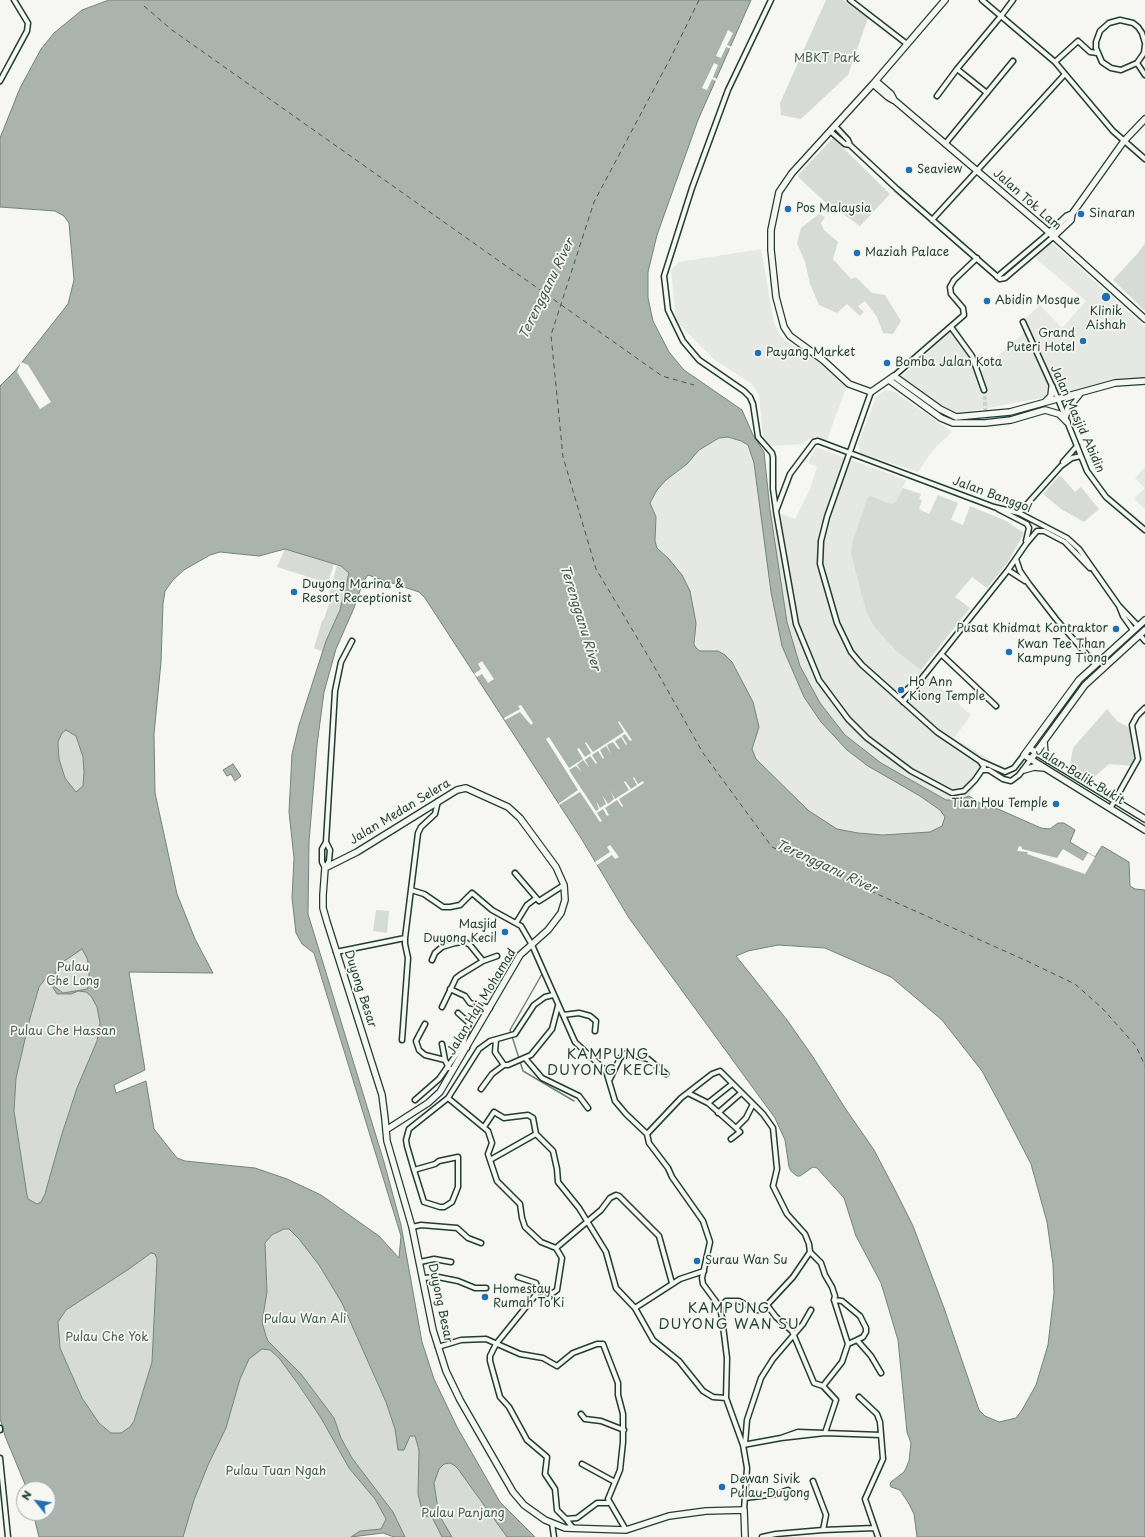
<!DOCTYPE html>
<meta charset="utf-8">
<style>
body{margin:0}
#map{position:relative;width:1145px;height:1537px;overflow:hidden;background:#f6f6f2;font-family:"Playpen Sans",sans-serif}
canvas{display:block}
.north{position:absolute;left:16px;top:1481px;width:40px;height:40px;box-sizing:border-box;background:#f6f6f2;border:1px solid #a0aca6;border-radius:50%;rotate:300deg;font-size:11px;font-weight:700;line-height:16px;text-align:center;color:#1f3d34}
.north::after{content:'';display:block;margin:auto;width:14px;height:18px;background:#1f6fb2;clip-path:polygon(50% 0,100% 100%,50% 72%,0 100%)}
</style>
<div id="map">
<canvas width="1145" height="1537"></canvas>
<div class="north">N</div>
</div>
<script>
const context = document.querySelector('canvas').getContext('2d');
context.lineJoin = 'round';
function fill(path, color) { context.fillStyle = color; context.fill(path, 'evenodd'); }
const poly = rows => new Path2D(rows.map(r => 'M' + r).join(''));
function strokePath(path, color, width, dash) { context.strokeStyle = color; context.lineWidth = width; context.lineCap = dash ? 'butt' : 'round'; context.setLineDash(dash || []); context.stroke(path); }
function label(font, color, halo, rows, align = 'center') {
  context.font = font + ' "Playpen Sans",sans-serif'; context.lineWidth = 3.5; context.setLineDash([]); context.textBaseline = 'middle'; context.strokeStyle = halo; context.fillStyle = color; for (const [text, x, y, turn = 0] of rows) {
    context.save(); context.translate(x, y); context.rotate((+turn || 0) * Math.PI / 180); context.textAlign = isNaN(turn) ? turn : align; if (halo) context.strokeText(text, 0, 0); context.fillText(text, 0, 0); context.restore();
  }
}
fill(poly([
 [1047,244,1053,244,1145,327,1145,379,1065,396,1058,395,1024,320,1040,305,1062,328,1086,301,1035,258],
 [761,249,774,323,781,336,786,341,822,363,847,385,827,440,808,439,802,444,771,446,763,437,759,395,752,384,715,360,676,321,671,270,679,262],
 [957,326,979,363,981,371,1026,331,1051,387,1051,394,1047,397,955,414,909,383,902,376],
 [885,390,895,392,952,432,933,450,918,472,860,453,858,444,876,397],
 [728,437,741,441,748,445,754,463,782,646,804,697,821,722,847,750,868,766,920,796,940,810,945,817,942,826,930,832,883,835,858,833,837,829,809,811,756,759,752,749,754,743,755,709,753,702,732,662,725,655,718,651,700,651,696,648,695,634,669,559,657,548,655,541,656,517,650,503,657,489,666,480,687,464,699,450,719,438],
 [816,447,906,480,897,502,891,504,871,496,851,554,876,629,896,651,921,670,971,715,954,738,990,760,969,796,958,800,946,800,881,763,845,735,820,703,800,666,787,622,770,510,795,519,810,489,817,467,808,463],
 [1145,467,1145,509,1134,499,1145,488,1135,478]
]), '#e6e8e4');
fill(poly([
 [826,0,843,0,868,18,848,75,801,119,781,115,780,103],
 [833,138,890,194,860,226,842,213,846,208,845,206,836,212,799,178,798,175],
 [819,214,825,217,821,223,824,230,838,242,833,259,851,279,856,277,872,293,885,295,901,321,893,334,883,333,877,317,865,301,858,306,864,312,860,316,847,304,837,313,819,305,810,284,805,262,797,243,801,228],
 [1145,243,1145,311,1113,280,1138,253],
 [1060,475,1075,492,1081,487,1099,509,1084,522,1061,509,1043,494],
 [903,488,921,494,919,499,922,500,919,509,929,514,938,495,958,503,951,520,963,525,970,506,1006,521,1024,533,1008,562,987,588,972,577,955,597,970,608,921,670,896,651,876,629,867,614,851,554,853,540,868,497,871,496,891,504,896,502],
 [285,549,334,564,328,583,277,567],
 [337,565,347,570,349,573,346,588,332,584],
 [331,588,345,592,340,610,323,652,314,648,322,621,324,619,331,597,329,593],
 [1107,709,1117,721,1130,728,1136,756,1133,766,1109,764,1091,780,1069,770,1073,748],
 [66,730,76,736,83,757,84,772,83,786,76,792,65,778,59,759,58,742,62,733],
 [376,910,389,911,387,933,373,931],
 [82,949,87,958,89,967,89,985,87,989,63,993,55,987,54,983,57,966],
 [52,972,55,974,52,986,61,995,71,994,78,991,85,992,91,996,97,1007,100,1023,97,1041,77,1088,61,1137,45,1194,41,1202,37,1204,28,1199,27,1195,14,1111,16,1078,29,1022,39,987,47,976],
 [283,1229,289,1229,299,1239,319,1265,342,1303,386,1402,395,1429,396,1441,405,1447,410,1436,415,1436,419,1450,418,1494,426,1516,433,1519,442,1537,405,1537,393,1512,352,1458,341,1438,334,1418,301,1374,268,1341,262,1322,267,1292,264,1249,268,1239],
 [151,1253,155,1254,157,1259,152,1362,134,1421,130,1427,121,1433,111,1433,99,1423,82,1398,60,1348,58,1322,66,1310,129,1269],
 [262,1349,270,1350,279,1358,321,1418,349,1468,375,1499,386,1519,381,1529,360,1531,351,1537,183,1537,194,1500,208,1465,226,1428,240,1379,249,1359],
 [450,1463,454,1465,469,1484,507,1537,452,1537,442,1520,438,1509,434,1483,439,1469,444,1464]
]), '#d6dbd6');
const water = poly([
 [109,0,751,0,698,120,657,235,648,272,648,298,653,321,669,352,684,370,742,410,753,435,764,452,770,510,787,622,800,666,820,703,845,735,881,763,946,800,958,800,969,796,986,807,998,809,1041,828,1050,829,1058,823,1064,823,1075,830,1070,842,1088,853,1095,857,1102,846,1129,862,1130,886,1135,889,1145,890,1145,1537,917,1537,914,1514,909,1504,900,1490,891,1487,890,1485,891,1482,904,1472,906,1468,909,1461,911,1443,907,1432,898,1340,881,1283,856,1236,844,1198,817,1168,813,1167,800,1176,797,1176,791,1171,789,1167,785,1140,775,1118,629,918,581,838,425,598,419,592,368,575,363,582,354,608,336,649,324,692,317,745,309,842,308,914,384,1162,401,1225,422,1342,434,1379,457,1427,500,1502,535,1537,507,1537,458,1469,454,1465,450,1463,444,1464,439,1469,434,1483,438,1509,442,1520,452,1537,442,1537,433,1519,426,1516,421,1506,418,1494,419,1450,415,1436,410,1436,404,1450,398,1450,395,1429,386,1402,342,1303,319,1265,299,1239,289,1229,284,1229,272,1235,265,1243,267,1292,262,1322,266,1336,268,1341,301,1374,334,1418,341,1438,352,1458,393,1512,405,1537,394,1537,383,1533,351,1537,360,1531,381,1529,386,1519,375,1499,349,1468,321,1418,298,1384,279,1358,270,1350,262,1349,249,1359,240,1379,226,1428,208,1465,194,1500,183,1537,39,1537,33,1513,48,1513,48,1489,27,1489,5,1436,0,1418,0,386,15,371,68,304,74,280,69,223,64,216,55,211,0,207,0,138,20,88,41,49,54,33,82,10,109,0],
 [728,437,741,441,748,445,754,463,771,592,782,646,804,697,821,722,847,750,868,766,920,796,940,810,945,817,942,826,930,832,883,835,858,833,837,829,809,811,756,759,752,749,759,727,753,702,732,662,725,655,718,651,700,651,696,648,694,644,696,623,690,591,682,575,669,559,657,548,655,541,656,517,650,503,657,490,666,480,687,464,699,450,719,438,728,437],
 [285,549,341,566,349,573,340,610,326,641,299,725,292,754,289,812,294,858,292,898,296,933,302,944,314,953,401,1236,399,1258,379,1236,321,1195,287,1179,255,1168,185,1161,177,1158,154,1129,146,1081,116,1093,114,1085,145,1070,129,972,213,973,195,939,177,894,155,793,154,734,161,662,163,604,165,591,173,580,184,570,210,555,220,552,259,556,285,549],
 [66,730,76,736,83,757,84,772,83,786,76,792,65,778,59,759,58,742,62,733,66,730],
 [778,945,825,948,891,977,942,1020,982,1071,1002,1108,1031,1164,1047,1222,1053,1264,1054,1293,1048,1345,1036,1385,1022,1410,1016,1418,999,1422,985,1416,979,1410,944,1308,913,1226,895,1190,874,1150,845,1108,813,1057,787,1020,736,956,748,951,778,945],
 [82,949,87,958,89,967,89,985,87,989,63,993,55,987,54,983,57,966,82,949],
 [50,973,55,974,52,986,57,994,71,994,78,991,86,992,91,996,97,1007,100,1023,97,1041,77,1088,61,1137,45,1194,41,1202,37,1204,28,1199,27,1195,14,1111,16,1078,29,1022,39,987,50,973],
 [151,1253,155,1254,157,1259,152,1362,134,1421,130,1427,121,1433,111,1433,99,1423,82,1398,60,1348,58,1322,66,1310,129,1269,151,1253],
 [233,764,241,776,235,781,231,774,227,776,223,770,233,764]
]);
fill(water, '#aab3ae');
strokePath(water, '#72847d', 1);
fill(poly([
 [728,30,733,33,727,45,732,47,731,49,726,47,721,58,716,56],
 [714,63,718,65,713,77,717,79,716,81,712,79,707,90,702,88],
 [21,362,28,365,51,402,40,409,17,372],
 [482,661,494,679,488,683,482,674,477,677,474,674,481,669,478,664],
 [521,705,533,723,531,725,520,712,505,720,504,718,520,709,518,706],
 [619,721,632,740,630,741,625,734,622,736,627,744,626,745,621,737,615,741,620,749,618,749,613,742,607,745,611,754,606,746,600,750,604,758,603,759,598,751,592,755,597,763,596,764,590,756,585,760,590,768,583,760,577,765,582,772,576,766,569,770,596,811,599,809,596,801,600,808,606,804,602,795,608,804,614,799,610,790,615,799,629,790,624,782,625,781,631,789,637,785,633,778,634,777,638,784,643,781,644,783,619,799,623,806,622,807,617,800,605,808,609,815,607,816,603,809,597,813,602,821,600,822,580,792,559,805,558,804,578,790,546,739,549,737,569,768,583,759,577,749,579,748,585,757,591,753,585,743,586,742,593,752,624,732,618,722],
 [610,845,619,857,615,859,612,855,597,865,595,862,610,852,607,847],
 [1019,846,1022,847,1022,849,1057,858,1063,849,1083,861,1088,853,1095,857,1085,874,1027,854,1028,852,1017,851]
]), '#f6f6f2');
strokePath(poly([
 [542,974,510,1030,523,1071,574,1101]
]), '#72847d', 1.5);
strokePath(poly([
 [699,0,671,57,594,202,551,335,563,457,596,569,651,661,703,753,772,847,1027,961,1075,984,1102,1008,1136,1046,1145,1066],
 [144,6,172,30,662,376,694,385]
]), '#425a52', 1, [5, 4]);
strokePath(poly([
 [984,390,986,415]
]), '#cbd1cc', 4, [4, 2]);
const street = poly([
 [771,0,728,90,692,188,664,276,668,310,683,341,699,360,744,391,750,397,753,404,758,437,772,453,773,457,773,489,776,510],
 [850,0,907,44],
 [982,0,1055,62,1113,131,1145,159],
 [1145,43,1142,33,1138,27,1133,23,1120,20,1109,23,1100,31,1096,42,1096,48,1102,62,1111,68,1121,70,1137,63,1144,53,1145,45],
 [1055,62,1078,41,1090,52,1097,53],
 [1137,63,1145,75],
 [957,69,987,93],
 [0,81,27,31,28,23,14,0],
 [937,96,957,69,1001,16,1013,0],
 [835,126,848,140,850,145,897,189,1000,279,1005,278,1053,237],
 [830,131,845,144,850,145],
 [945,144,1013,61],
 [932,220,1065,74],
 [997,277,1049,233],
 [1023,322,1058,399,1087,471,1106,497,1145,530],
 [951,327,972,356,984,390],
 [894,376,964,315,963,308,951,294,950,287,954,280,977,258],
 [871,392,827,517,821,541,820,564,837,623,851,652,862,665,937,732,980,761,1005,772,1014,768,1024,755],
 [1063,462,1077,446],
 [998,509,1027,524,1029,528,1026,541],
 [1019,513,1061,466,1072,458,1081,456],
 [1016,559,1020,571,1029,584,1056,619,1095,664],
 [1008,570,1025,581],
 [1119,606,1123,616,1133,630],
 [1140,635,1145,641],
 [941,654,996,706],
 [898,697,916,682],
 [903,702,1008,570,1026,544,1037,531,1044,531,1065,542,1090,568],
 [980,761,984,767,975,780,964,791,952,793,911,771,867,738,848,719,819,680,796,624,776,511,790,474,814,442,818,441,994,507,1019,513,1067,538,1079,549,1119,606,1138,626],
 [982,770,989,770,1003,779,1011,781,1019,775,1031,759],
 [1111,807,1138,759,1132,725,1137,716,1145,708],
 [325,868,322,862,322,849,326,842,335,691,341,662,352,641],
 [325,868,329,861,330,850,326,842],
 [515,873,539,901,564,885],
 [411,890,424,894,443,907,450,907,460,905,472,893,492,910,521,926,532,945,575,1042,606,1071,615,1101,626,1114,647,1134,649,1143,668,1168,672,1177,703,1221,710,1242,702,1278,703,1284,720,1307,722,1318,727,1358,726,1398,743,1445,747,1468,744,1510],
 [516,923,527,905,535,899],
 [336,952,405,938,418,833,421,827,435,814,438,801],
 [432,960,435,953,442,947,455,943,465,942,470,945,483,961],
 [450,989,465,996,470,1003,490,1008],
 [442,1007,456,978,460,975,483,961,497,956],
 [458,1013,469,1023,463,1045],
 [563,1015,579,1013,590,1016,596,1021,595,1031],
 [425,1024,416,1041,419,1050,425,1055,445,1060,449,1068],
 [402,1040,408,958,405,944,405,938],
 [496,1040,495,1052,504,1065,508,1065,531,1055,552,1029,558,1006],
 [442,1044,445,1060],
 [525,1058,542,1078,579,1096,588,1108],
 [610,1079,620,1058,626,1053,648,1059,666,1074],
 [481,1089,492,1074,504,1065],
 [688,1093,708,1103,736,1128,746,1118,753,1104],
 [448,1098,488,1131,492,1143,488,1154,497,1181,520,1204,522,1218,525,1227,541,1242,556,1248,562,1258,557,1290,553,1293,543,1291,538,1292,496,1344,490,1356,490,1361,500,1397,509,1407,527,1440,547,1457,545,1474,555,1489,557,1510,566,1519],
 [415,1100,439,1079,463,1045,467,1048],
 [708,1103,732,1084],
 [718,1113,741,1093],
 [484,1127,494,1112,504,1118,528,1115,533,1118,536,1134,553,1151,557,1169,558,1182,579,1208,606,1252,616,1288,635,1308,653,1340,679,1361,703,1391,713,1397,726,1398],
 [647,1134,681,1098,712,1074,720,1071,763,1114,773,1128,777,1169,773,1186,787,1214,805,1234,809,1244,810,1252,793,1277,767,1305,760,1310,756,1310,739,1301,726,1301,720,1307],
 [731,1139,740,1132,736,1128],
 [490,1160,536,1134],
 [414,1170,435,1164,439,1161,458,1157,458,1187,452,1202,444,1207,440,1207,424,1202,414,1170,407,1146,406,1140,409,1129,448,1098,479,1049,490,1041,515,1034,534,1005,545,997,553,995],
 [412,1227,421,1225,457,1228,468,1238,481,1243],
 [556,1248,601,1210,610,1198,616,1195,619,1196,659,1236,672,1283],
 [810,1252,821,1263,825,1275,832,1287,835,1296,834,1300,848,1344,857,1340,871,1356,881,1373],
 [420,1262,434,1259,451,1262],
 [518,1277,536,1283,538,1292],
 [423,1278,438,1277,458,1281,475,1288,486,1288],
 [834,1300,842,1301,860,1316,866,1328,866,1332,863,1337,857,1340],
 [767,1305,776,1317,792,1331,814,1383,823,1386,836,1400,825,1433,798,1432,781,1438],
 [635,1308,680,1279,704,1271],
 [438,1347,461,1340,486,1339,520,1354,543,1358,557,1366,573,1353,597,1344,603,1344,618,1383,618,1395,623,1414,623,1442,620,1470,608,1499,626,1530],
 [823,1386,842,1362,848,1344],
 [859,1397,877,1414,880,1422,883,1459,865,1499,878,1537],
 [581,1414,585,1419,601,1421,624,1430],
 [0,1428,0,1430],
 [745,1444,747,1420,761,1378,773,1359,803,1324,811,1310],
 [743,1445,781,1438,825,1433,881,1435],
 [0,1458,8,1537],
 [582,1464,615,1482],
 [813,1481,826,1515,823,1530],
 [745,1498,777,1494,788,1490],
 [552,1523,554,1537],
 [573,1528,566,1519,577,1518,597,1503,608,1503],
 [762,1537,776,1534,823,1530,874,1528]
]);
const secondary = poly([
 [945,0,873,84,792,173,779,192,771,230,771,250,776,297,784,327,790,336,823,360,849,384,871,392,894,376,940,409,956,417,1010,412,1115,383,1145,381],
 [876,81,891,94,894,100,1043,227,1145,319],
 [873,84,888,97,893,100],
 [1049,233,1067,216,1072,214],
 [1053,237,1071,220,1072,214,1124,141,1145,119],
 [889,380,941,418,953,423,985,423,1011,420,1045,410,1059,414,1067,422],
 [1045,402,1051,396,1052,387],
 [1065,418,1068,408,1079,395],
 [1145,620,1079,680,1024,755,1145,830],
 [1044,742,1045,753,1048,760],
 [1029,748,1145,819],
 [1031,759,1085,685,1145,630],
 [1024,770,1034,767,1044,768],
 [386,1130,428,1103,440,1092,520,955,548,930,561,913,565,900,564,885,556,867,520,818,508,807,466,788,457,790,357,852,325,868,323,895,323,908,327,922,382,1095,385,1119,387,1141,412,1227,433,1330,446,1371,460,1400,513,1492,524,1505,545,1520,565,1528,626,1530,669,1516,706,1511,744,1510,745,1537]
]);
strokePath(street, '#1f3d34', 7);
strokePath(secondary, '#1f3d34', 8);
strokePath(street, '#f6f6f2', 4);
strokePath(secondary, '#f6f6f2', 5.5);
for (const [x, y, r, color] of [
 [909,170,4,"#1f6fb2"],
 [788,209,4,"#1f6fb2"],
 [1081,214,4,"#1f6fb2"],
 [857,253,4,"#1f6fb2"],
 [1106,297,5,"#1f6fb2"],
 [987,301,4,"#1f6fb2"],
 [1083,341,4,"#1f6fb2"],
 [758,353,4,"#1f6fb2"],
 [887,363,4,"#1f6fb2"],
 [294,592,4,"#1f6fb2"],
 [1116,629,4,"#1f6fb2"],
 [1009,652,4,"#1f6fb2"],
 [901,690,4,"#1f6fb2"],
 [1056,804,4,"#1f6fb2"],
 [505,932,4,"#1f6fb2"],
 [697,1261,4,"#1f6fb2"],
 [485,1297,4,"#1f6fb2"],
 [722,1487,4,"#1f6fb2"]
]) { const dot = new Path2D(); dot.arc(x, y, r, 0, 2 * Math.PI); context.fillStyle = color; context.fill(dot); strokePath(dot, '#f6f6f2', 1.5); }
label('12px', '#445d54', '#f6f6f2', [
 ["MBKT Park",827,59],
 ["Pulau",73,968],
 ["Che Long",73,982],
 ["Pulau Che Hassan",63,1032],
 ["Pulau Wan Ali",305,1320],
 ["Pulau Che Yok",107,1338],
 ["Pulau Tuan Ngah",276,1472],
 ["Pulau Panjang",463,1514]
]);
label('12px', '#1f3d34', '#f6f6f2', [
 ["Seaview",917,170],
 ["Pos Malaysia",796,209],
 ["Sinaran",1089,214],
 ["Maziah Palace",865,253],
 ["Abidin Mosque",995,301],
 ["Klinik",1106,312,"center"],
 ["Aishah",1106,326,"center"],
 ["Grand",1075,334,"right"],
 ["Puteri Hotel",1075,348,"right"],
 ["Payang Market",766,353],
 ["Bomba Jalan Kota",895,363],
 ["Duyong Marina &",302,585],
 ["Resort Receptionist",302,599],
 ["Pusat Khidmat Kontraktor",1108,629,"right"],
 ["Kwan Tee Than",1017,645],
 ["Kampung Tiong",1017,659],
 ["Ho Ann",909,683],
 ["Kiong Temple",909,697],
 ["Tian Hou Temple",1048,804,"right"],
 ["Masjid",497,925,"right"],
 ["Duyong Kecil",497,939,"right"],
 ["Surau Wan Su",705,1261],
 ["Homestay",493,1290],
 ["Rumah To’Ki",493,1304],
 ["Dewan Sivik",730,1480],
 ["Pulau Duyong",730,1494]
], 'left');
label('12px', '#1f3d34', '#f6f6f2', [
 ["Jalan Tok Lam",1027,200,41],
 ["Jalan Masjid Abidin",1077,419,66],
 ["Jalan Banggol",992,495,20],
 ["Jalan Balik Bukit",1080,776,31],
 ["Jalan Medan Selera",400,812,-31],
 ["Duyong Besar",360,989,72],
 ["Jalan Haji Mohamad",482,1002,-59],
 ["Duyong Besar",440,1303,78]
]);
label('italic 13px', '#425a52', '#f6f6f2', [
 ["Terengganu River",547,289,-64],
 ["Terengganu River",580,618,73],
 ["Terengganu River",826,867,25]
]);
context.letterSpacing = '1px';
label('14px', '#1f3d34', '#f6f6f2', [
 ["KAMPUNG",608,1055],
 ["DUYONG KECIL",608,1071],
 ["KAMPUNG",729,1309],
 ["DUYONG WAN SU",729,1325]
]);
context.letterSpacing = '0px';
</script>
